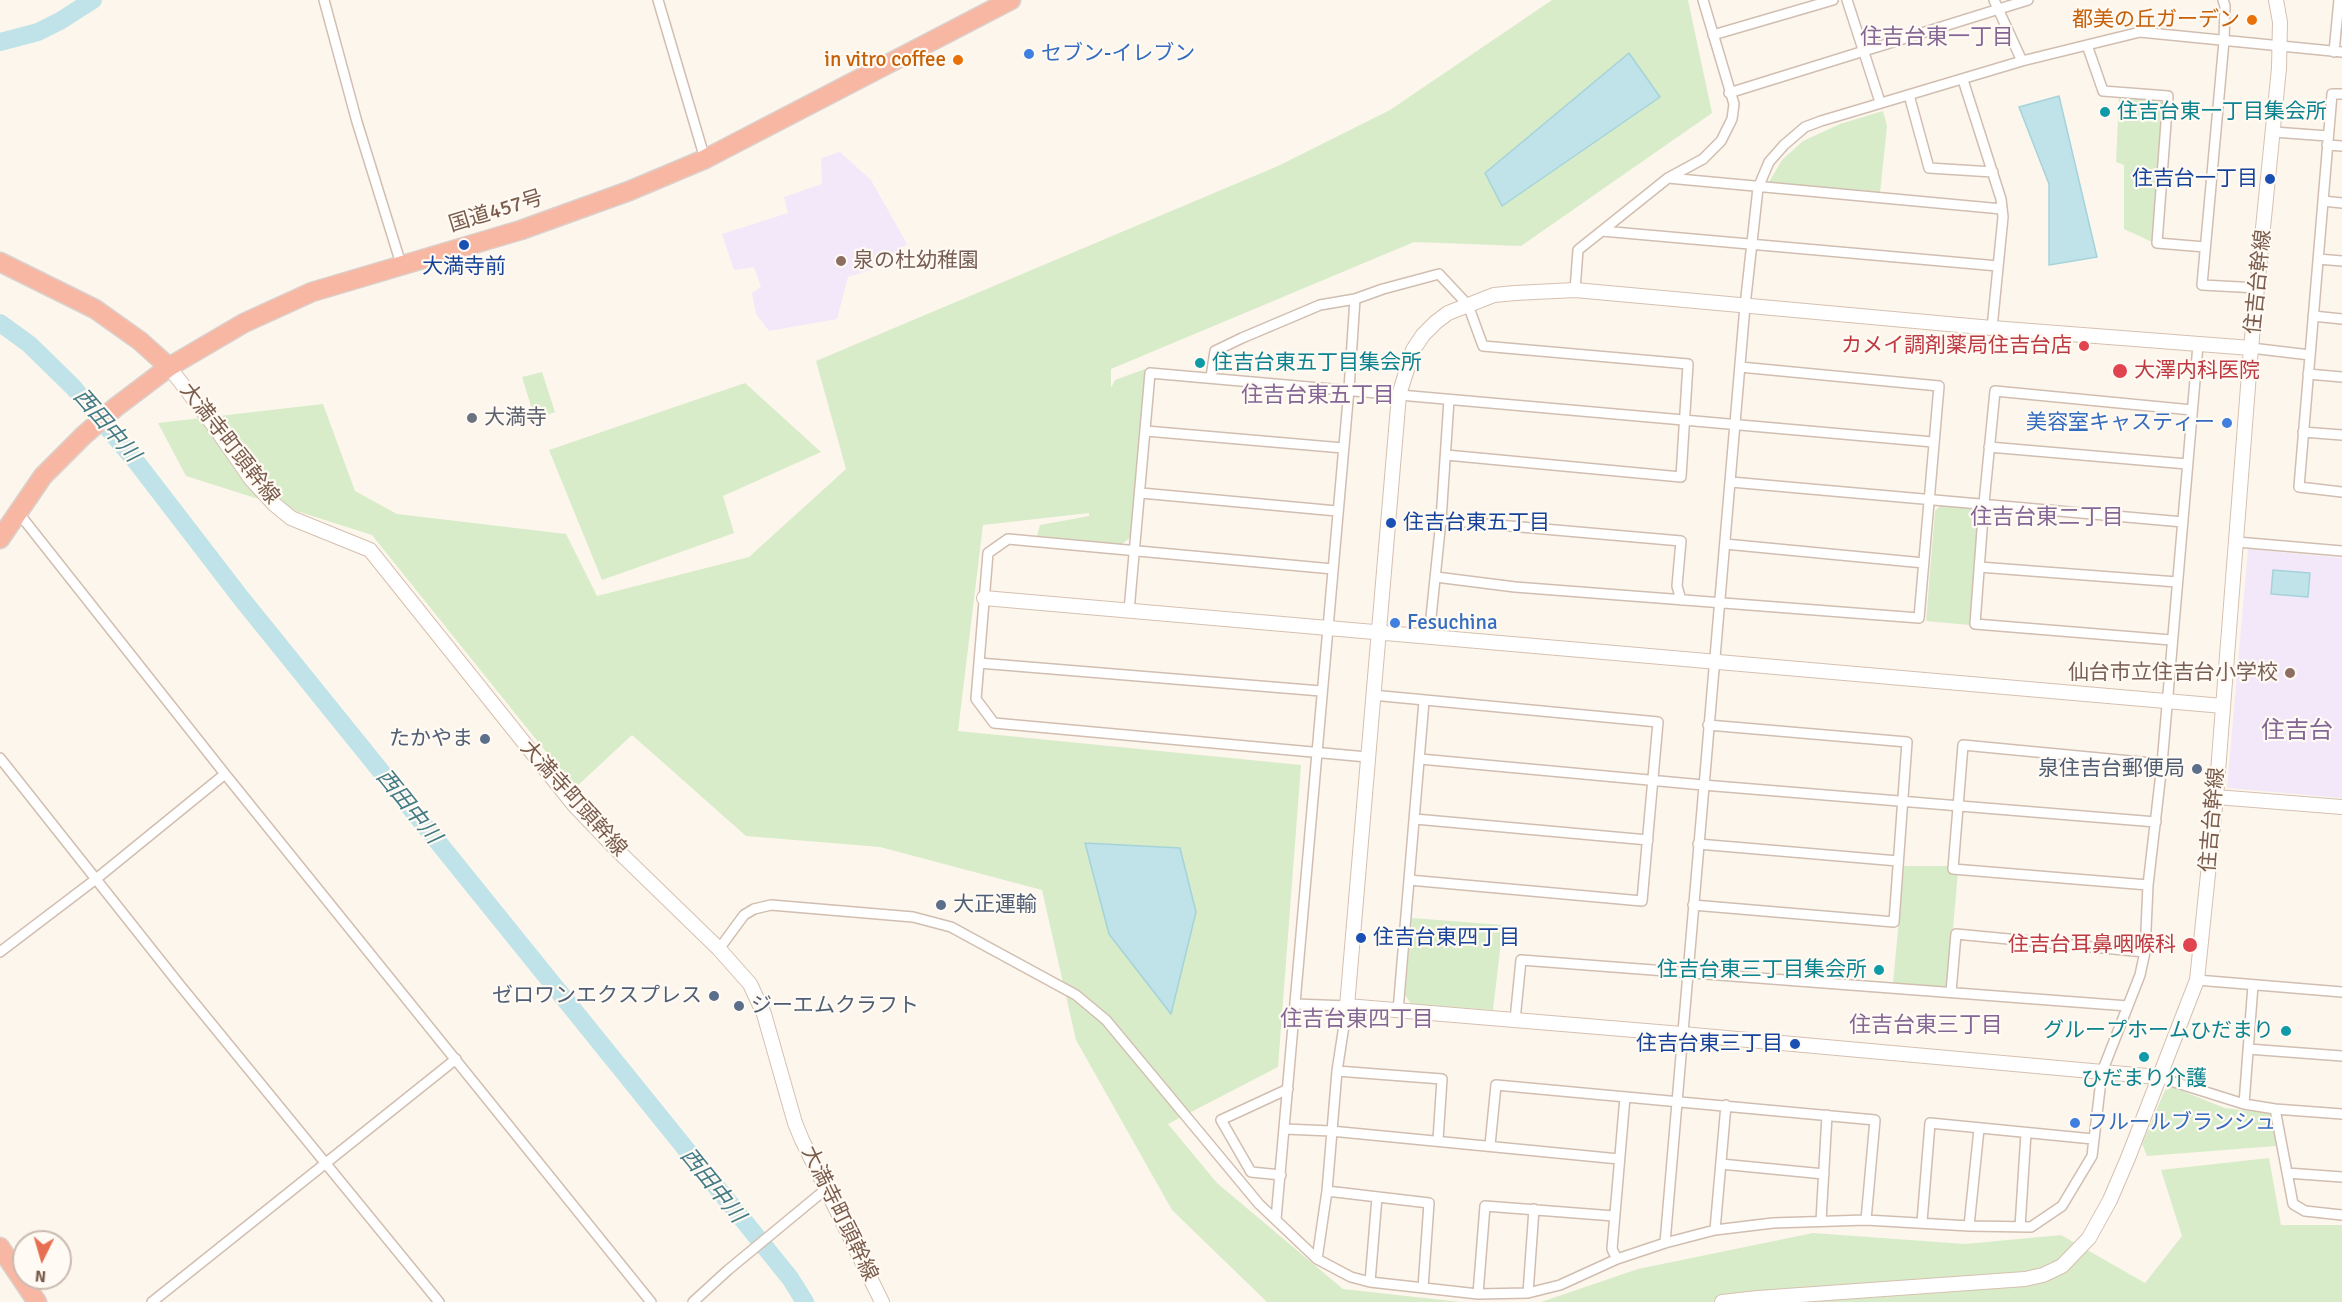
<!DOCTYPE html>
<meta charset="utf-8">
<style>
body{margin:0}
#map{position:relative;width:2342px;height:1302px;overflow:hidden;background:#fdf6ec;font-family:Signika,sans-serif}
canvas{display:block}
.north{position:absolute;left:12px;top:1230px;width:60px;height:60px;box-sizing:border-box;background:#fffaf3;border:2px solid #cabbb1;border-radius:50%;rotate:185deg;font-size:16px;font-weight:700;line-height:24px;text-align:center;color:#7a5c4d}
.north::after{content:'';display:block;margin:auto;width:21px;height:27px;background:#e76f51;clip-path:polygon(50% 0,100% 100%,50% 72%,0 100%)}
</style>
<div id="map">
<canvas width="2342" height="1302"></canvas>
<div class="north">N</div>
</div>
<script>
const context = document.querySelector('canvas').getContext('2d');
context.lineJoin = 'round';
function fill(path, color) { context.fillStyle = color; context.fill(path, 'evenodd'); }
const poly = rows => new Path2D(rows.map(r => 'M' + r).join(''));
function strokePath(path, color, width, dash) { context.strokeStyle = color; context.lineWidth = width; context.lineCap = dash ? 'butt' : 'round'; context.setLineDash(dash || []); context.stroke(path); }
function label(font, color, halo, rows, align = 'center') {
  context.font = font + ' Signika,"Noto Sans JP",sans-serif'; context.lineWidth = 4.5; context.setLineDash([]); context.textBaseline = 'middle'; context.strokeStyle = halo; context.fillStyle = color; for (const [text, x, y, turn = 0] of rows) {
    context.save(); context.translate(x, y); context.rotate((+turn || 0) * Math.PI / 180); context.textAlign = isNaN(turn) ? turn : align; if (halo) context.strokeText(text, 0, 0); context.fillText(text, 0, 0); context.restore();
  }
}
fill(poly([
 [840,152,871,180,907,244,873,269,848,277,837,319,769,331,756,314,752,293,761,287,754,267,734,270,722,234,788,213,784,197,822,184,821,158],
 [2248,549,2342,558,2342,798,2227,788]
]), '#f3e8fa');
fill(poly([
 [1552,0,1688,0,1712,113,1521,246,1414,242,1111,369,1111,388,1115,380,1148,368,1132,536,1122,544,1037,536,1040,525,1089,516,1089,513,983,525,958,731,1301,765,1278,1067,1168,1124,1217,1183,1343,1289,1461,1302,1267,1302,1172,1210,1076,1040,1042,890,880,847,746,836,632,735,575,788,372,535,186,476,158,423,323,404,355,491,397,514,566,534,597,596,749,557,846,469,816,361,1278,166,1390,110],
 [2119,97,2161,101,2163,108,2152,242,2124,229,2124,165,2116,162],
 [1883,111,1887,126,1880,193,1769,182,1782,160,1803,141,1840,124],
 [542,372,555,412,535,419,522,377],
 [745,383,821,452,723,496,734,533,602,580,549,450],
 [1940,506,1973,508,1979,513,1969,625,1926,621,1935,511],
 [1904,866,1947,866,1950,871,1958,872,1948,984,1942,988,1893,983],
 [1412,918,1503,925,1493,1010,1411,1004,1405,995],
 [2172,1087,2225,1108,2271,1114,2276,1146,2147,1156,2142,1144,2165,1090],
 [2269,1158,2281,1225,2342,1225,2342,1302,1541,1302,1638,1269,1813,1233,1965,1244,2061,1235,2145,1283,2182,1236,2161,1170]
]), '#d8ecc9');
const water = poly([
 [1629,53,1660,97,1502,206,1485,173,1629,53],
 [2059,96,2097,257,2049,265,2049,184,2019,107,2059,96],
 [2273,570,2310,573,2308,597,2271,594,2273,570],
 [1085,843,1180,848,1196,912,1171,1014,1109,934,1085,843]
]);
fill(water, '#bfe3e8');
strokePath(water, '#a5d3da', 1.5);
strokePath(poly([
 [0,42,38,32,60,21,93,0],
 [0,323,29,344,73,387,138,464,241,598,790,1278,805,1302]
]), '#bfe3e8', 18);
const street = poly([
 [324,0,357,122,401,264],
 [658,0,705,159],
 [1847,0,1880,102],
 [1994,0,2022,61],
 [2223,0,2225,6,2224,41,2202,285,2259,288],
 [1713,35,1833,0],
 [2087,45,2103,91,2168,96,2157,243,2205,247],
 [2334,52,2339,0],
 [1963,80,2001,199,2003,217,1992,328],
 [1729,93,2028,0],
 [2342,94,2332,94,2299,487,2342,492],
 [1909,95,1929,168,1993,172],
 [2274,132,2328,136],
 [2327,145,2342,146],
 [1668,178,2002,209],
 [2323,201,2342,203],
 [1602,231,1998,266],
 [2318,259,2342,261],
 [1575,290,1578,250,1668,178,1703,159,1721,141,1732,119,1734,104,1703,0],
 [2313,316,2342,319],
 [2251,348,2310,355],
 [2308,374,2342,377],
 [1211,377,1215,351,1242,338,1320,305,1355,299,1383,289,1439,274,1468,305,1483,346,1688,364,1681,477,1446,455],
 [1146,431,1343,448],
 [2303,432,2342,435],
 [1989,447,2187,464],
 [1731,482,2183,522],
 [1141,493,1337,511],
 [17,511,225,774,651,1302],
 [1441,520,1681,541,1677,586,1681,600],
 [2237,542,2342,551],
 [1725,544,1924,563],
 [1979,567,2177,582],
 [1333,569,1008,539,988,553,976,699,994,723,1367,757],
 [1436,577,1515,587,1919,618,1939,386,1740,367],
 [1129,611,1150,373,1933,442],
 [1429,637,1441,520,1449,400],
 [2171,640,1975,624,1984,503,1995,391,2192,410],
 [979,663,1321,691],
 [1372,695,1658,722,1642,901,1409,880],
 [0,758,179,984,439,1302],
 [1420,759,1703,785,2156,822],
 [1415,819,1648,840],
 [1698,844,1898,861],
 [2148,885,1953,869,1963,745,2162,764],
 [1693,905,1894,922,1907,742,1708,725],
 [719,949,744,915,754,909,771,905,913,917,951,927,1076,995,1106,1020,1259,1204,1317,1259,1351,1277,1370,1282,1478,1294,1528,1293,1560,1285,1617,1259,1665,1243,1715,1230,1773,1223,1866,1220,1969,1226,2031,1227,2062,1206,2092,1156,2102,1072,2140,975,2145,952,2148,885,2162,764,2198,345],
 [0,952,96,879,225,774],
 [2197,980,2342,992],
 [1951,992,1956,934,2145,952],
 [1295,1004,1347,1006,1337,1071,1327,1191,1317,1259],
 [1398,1011,1424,701],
 [1515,1020,1521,960,2128,1006],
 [2248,1049,2342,1056],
 [1337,1071,1442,1079,1438,1140],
 [2158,1077,2244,1104,2275,1109,2342,1114],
 [2244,1104,2253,985],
 [2275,1109,2293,1204,2305,1211,2342,1215],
 [1285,1129,1331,1131,1619,1159],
 [1490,1145,1496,1085,1875,1120,1866,1220],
 [1721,1164,1824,1174],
 [2287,1173,2342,1177],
 [1281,1175,1251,1172,1221,1120,1288,1089],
 [1327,1191,1429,1203,1423,1288],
 [1276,1219,1349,389,1355,299],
 [1821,1221,1827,1115],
 [1922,1222,1930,1123,2093,1139],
 [1969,1226,1979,1129],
 [2020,1227,2026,1133],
 [1715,1230,1726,1105],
 [1665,1243,1745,306,1758,188,1769,162,1784,145,1805,127,1821,121,2022,61,2140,32,2342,52],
 [1617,1259,1612,1249,1625,1097],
 [1370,1282,1377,1197],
 [1528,1293,1534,1209],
 [1478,1294,1485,1206,1614,1216],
 [152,1302,456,1059],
 [693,1302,728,1270,826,1189]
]);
const secondary = poly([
 [169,367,212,423,251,479,274,504,291,518,370,550,574,805,616,849,719,949,750,984,764,1014,795,1123,802,1140,882,1302],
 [984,598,2223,706],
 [2216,797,2342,807],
 [2158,1077,1682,1034,1347,1006,1399,395,1413,350,1423,335,1436,322,1448,313,1494,295,1515,293,1575,290,1992,328,2251,348],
 [1722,1302,1758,1298,2025,1279,2043,1275,2062,1266,2089,1238,2110,1200,2128,1158,2197,980,2216,797,2251,348,2279,68,2280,22,2276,0]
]);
const highway = poly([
 [0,262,95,309,140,341,169,367],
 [0,539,43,476,83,436,116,407,169,367,244,323,312,292,521,230,629,191,705,159,1011,0],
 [0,1247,37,1302]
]);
strokePath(street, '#d1beb0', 12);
strokePath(secondary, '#d6c0b0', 16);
strokePath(highway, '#dad1cd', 21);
strokePath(street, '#fff', 9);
strokePath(secondary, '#fff', 14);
strokePath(highway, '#f7b7a3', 18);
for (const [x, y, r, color] of [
 [2252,20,6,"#e8710a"],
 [1029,54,6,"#3f7fe0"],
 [958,60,6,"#e8710a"],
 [2105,112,6,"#0f9aa8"],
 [2270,179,6,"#1a4fb4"],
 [464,245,6,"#1a4fb4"],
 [841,261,6,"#8d6e63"],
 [2084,346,6,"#e0444e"],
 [1200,363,6,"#0f9aa8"],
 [2120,371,8,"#e0444e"],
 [472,418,6,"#6b7280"],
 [2227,423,6,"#3f7fe0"],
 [1391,523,6,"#1a4fb4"],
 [1395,623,6,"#3f7fe0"],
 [2290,673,6,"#8d6e63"],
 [485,739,6,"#5c6f8a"],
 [2197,769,6,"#5c6f8a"],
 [941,905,6,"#5c6f8a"],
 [1361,938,6,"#1a4fb4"],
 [2190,945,8,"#e0444e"],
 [1879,970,6,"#0f9aa8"],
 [714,996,6,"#5c6f8a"],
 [739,1006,6,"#5c6f8a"],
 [2286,1031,6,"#0f9aa8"],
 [1795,1044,6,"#1a4fb4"],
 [2144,1057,6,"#0f9aa8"],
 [2075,1123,6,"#3f7fe0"]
]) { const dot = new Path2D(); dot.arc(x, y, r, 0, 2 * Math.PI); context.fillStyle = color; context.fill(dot); strokePath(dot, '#fffaf3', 2); }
label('21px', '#c56008', '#fffaf3', [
 ["都美の丘ガーデン",2240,20],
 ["in vitro coffee",946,60]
], 'right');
label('21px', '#366cbe', '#fffaf3', [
 ["セブン-イレブン",1041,54],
 ["美容室キャスティー",2215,423,"right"],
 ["Fesuchina",1407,623],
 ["フルールブランシュ",2087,1123]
], 'left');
label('21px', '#0d838f', '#fffaf3', [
 ["住吉台東一丁目集会所",2117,112],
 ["住吉台東五丁目集会所",1212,363],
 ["住吉台東三丁目集会所",1867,970,"right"],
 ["グループホームひだまり",2274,1031,"right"],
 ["ひだまり介護",2144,1079,"center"]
], 'left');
label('21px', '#164399', '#fffaf3', [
 ["住吉台一丁目",2258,179],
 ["大満寺前",464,267,"center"],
 ["住吉台東五丁目",1403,523,"left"],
 ["住吉台東四丁目",1373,938,"left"],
 ["住吉台東三丁目",1783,1044]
], 'right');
label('21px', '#7a5c4d', '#fffaf3', [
 ["国道457号",496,212,-17],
 ["住吉台幹線",2259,282,-84],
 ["大満寺町頭幹線",229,444,52],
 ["大満寺町頭幹線",573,799,48],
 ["住吉台幹線",2213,820,-85],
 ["大満寺町頭幹線",839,1214,64]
]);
label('21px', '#785e54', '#fffaf3', [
 ["泉の杜幼稚園",853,261],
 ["仙台市立住吉台小学校",2278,673,"right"]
], 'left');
label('21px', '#be3a42', '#fffaf3', [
 ["カメイ調剤薬局住吉台店",2072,346],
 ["大澤内科医院",2134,371,"left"],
 ["住吉台耳鼻咽喉科",2176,945]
], 'right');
label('21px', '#5b616d', '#fffaf3', [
 ["大満寺",484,418]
], 'left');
label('21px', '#4e5e75', '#fffaf3', [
 ["たかやま",473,739],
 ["泉住吉台郵便局",2185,769],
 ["大正運輸",953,905,"left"],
 ["ゼロワンエクスプレス",702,996],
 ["ジーエムクラフト",751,1006,"left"]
], 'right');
label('22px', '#846695', '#fffaf3', [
 ["住吉台東一丁目",1937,38],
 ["住吉台東五丁目",1318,396],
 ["住吉台東二丁目",2047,518],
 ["住吉台東四丁目",1357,1020],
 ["住吉台東三丁目",1926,1026]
]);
label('italic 22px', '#437c86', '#fffaf3', [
 ["西田中川",106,426,49],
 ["西田中川",408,807,51],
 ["西田中川",712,1186,51]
]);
label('24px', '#846695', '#fffaf3', [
 ["住吉台",2297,732]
]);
</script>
